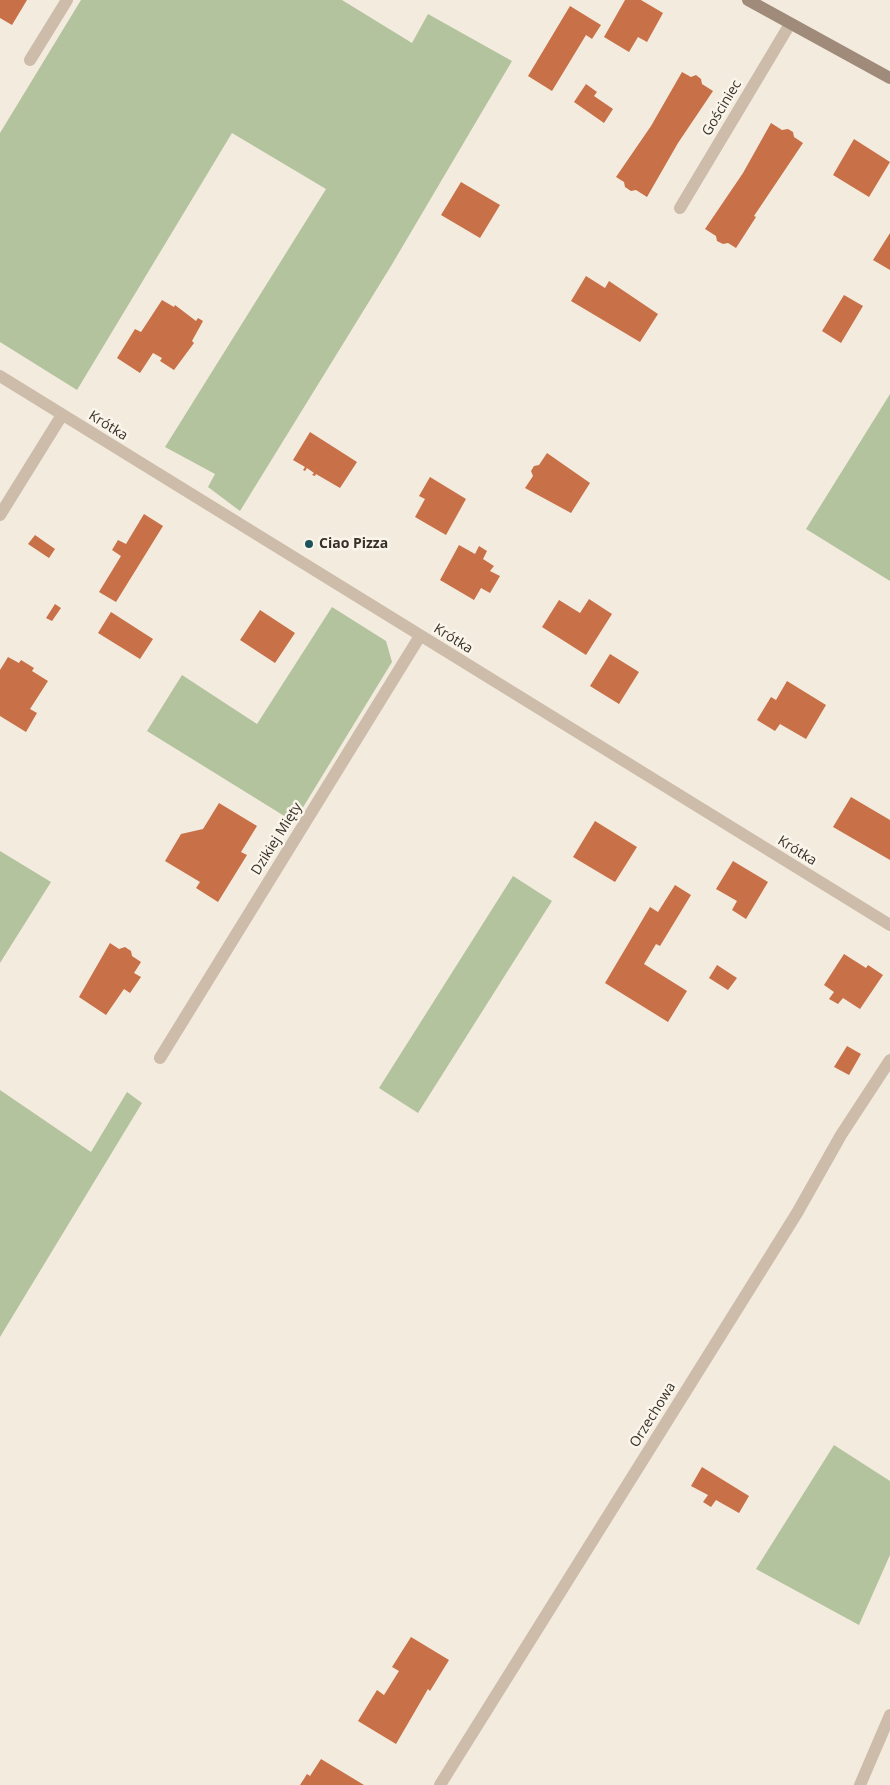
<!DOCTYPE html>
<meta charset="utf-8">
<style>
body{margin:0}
canvas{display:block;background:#f3ebde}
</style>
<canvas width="890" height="1785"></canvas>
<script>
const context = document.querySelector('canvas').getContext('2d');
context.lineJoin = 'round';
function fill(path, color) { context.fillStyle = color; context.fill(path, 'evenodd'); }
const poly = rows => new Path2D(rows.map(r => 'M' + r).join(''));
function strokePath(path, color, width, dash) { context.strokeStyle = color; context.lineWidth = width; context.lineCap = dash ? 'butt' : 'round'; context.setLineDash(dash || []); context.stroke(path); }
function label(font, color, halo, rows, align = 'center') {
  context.font = font + ' "Open Sans",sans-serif'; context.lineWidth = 5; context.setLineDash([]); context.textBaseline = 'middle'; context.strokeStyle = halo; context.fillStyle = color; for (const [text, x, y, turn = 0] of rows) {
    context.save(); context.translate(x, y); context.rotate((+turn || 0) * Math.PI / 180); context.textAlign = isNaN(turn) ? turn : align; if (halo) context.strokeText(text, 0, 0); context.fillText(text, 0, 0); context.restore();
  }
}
fill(poly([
 [81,0,342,0,412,43,428,14,512,61,391,266,240,511,208,487,215,474,165,447,326,189,232,133,77,390,0,342,0,133],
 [890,394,890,581,806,529],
 [332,607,386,641,392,662,294,822,147,731,182,675,257,724],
 [0,851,51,882,0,963],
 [513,876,552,901,418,1113,379,1088],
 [0,1090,91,1152,127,1092,142,1103,0,1337],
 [834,1445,890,1481,890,1555,859,1625,756,1569]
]), '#b3c39d');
fill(poly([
 [0,0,27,0,12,25,0,18],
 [625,0,641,0,663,13,647,42,638,37,629,52,604,37],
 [570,6,601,25,592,39,586,35,552,91,528,76],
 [682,72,691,77,696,75,701,79,702,84,713,91,678,143,647,197,636,190,631,191,625,187,624,182,616,177,651,126],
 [586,84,597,92,594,96,613,109,604,123,574,102],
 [771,123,782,130,788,129,793,132,794,137,803,143,754,216,756,217,736,248,728,243,723,244,717,241,716,236,705,229,743,173],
 [854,139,890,162,869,197,833,175],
 [461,182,500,205,480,238,441,215],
 [890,233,890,270,873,260],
 [586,276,605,288,609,281,658,314,640,342,571,301],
 [844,295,863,306,841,343,822,331],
 [162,300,174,307,175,305,196,321,198,318,203,321,192,341,194,343,174,370,160,361,162,358,153,353,140,373,117,358,135,329,141,332],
 [310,432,357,462,340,488,316,474,315,476,312,475,314,473,307,468,305,471,303,470,305,467,293,460],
 [547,453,590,483,571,513,525,488,533,476,531,471,534,466,539,465],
 [430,477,466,499,446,535,415,517,425,499,419,496],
 [144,514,163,526,116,602,99,592,121,556,112,550,118,540,126,544],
 [35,535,55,549,49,558,28,544],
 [459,545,475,554,479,546,487,551,483,559,494,566,490,571,500,576,490,593,481,588,474,600,440,580],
 [589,599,612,614,586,655,542,627,559,600,580,613],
 [55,604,61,608,52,621,46,618],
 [260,610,295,633,275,663,240,640],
 [111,612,153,639,140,659,98,633],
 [610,654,639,672,619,704,590,686],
 [8,657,19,663,21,660,34,668,32,671,48,681,30,709,37,713,26,732,0,716,0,670],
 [787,681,826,705,806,739,780,724,775,731,757,720,771,697,776,700],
 [851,797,890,820,890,860,833,827],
 [219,803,257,826,241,852,247,855,218,902,196,888,200,882,165,861,181,834,203,829],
 [595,821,637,847,615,882,573,857],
 [733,861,768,882,746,919,732,910,737,901,716,889],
 [675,885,691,895,660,946,656,944,644,964,687,991,668,1022,605,983,650,907,658,912],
 [110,943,119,949,125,947,131,951,132,956,141,962,134,973,141,977,130,993,124,989,106,1015,79,997],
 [844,954,866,968,868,965,883,975,860,1009,843,998,838,1004,829,999,834,992,824,985],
 [717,965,737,978,728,990,709,978],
 [847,1046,861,1054,849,1075,834,1067],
 [702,1467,749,1496,739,1513,716,1500,711,1507,703,1502,708,1495,691,1486],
 [411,1637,449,1660,430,1691,428,1689,396,1744,358,1721,377,1690,384,1695,399,1671,392,1667],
 [321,1759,364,1785,300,1785,307,1774,310,1776]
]), '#c87047');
strokePath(poly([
 [30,60,67,0]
]), '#ccbca9', 12);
strokePath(poly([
 [680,208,790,24],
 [0,376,890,925],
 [0,515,62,415],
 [160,1058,420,636],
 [440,1785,797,1213,841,1135,890,1060],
 [860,1785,890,1715]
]), '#ccbca9', 12);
strokePath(poly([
 [748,0,890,78]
]), '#a08b7b', 12);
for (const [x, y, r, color] of [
 [309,544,5,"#1e535c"]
]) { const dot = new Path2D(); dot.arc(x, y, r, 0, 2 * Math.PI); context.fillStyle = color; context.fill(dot); strokePath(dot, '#faf5eb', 2); }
label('14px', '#393029', '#faf5eb', [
 ["Gościniec",722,108,-59],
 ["Krótka",108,426,32],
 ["Krótka",453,639,32],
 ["Dzikiej Mięty",277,839,-58],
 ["Krótka",797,851,32],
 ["Orzechowa",653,1415,-58]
]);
label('bold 14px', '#393029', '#faf5eb', [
 ["Ciao Pizza",319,544]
], 'left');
</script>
